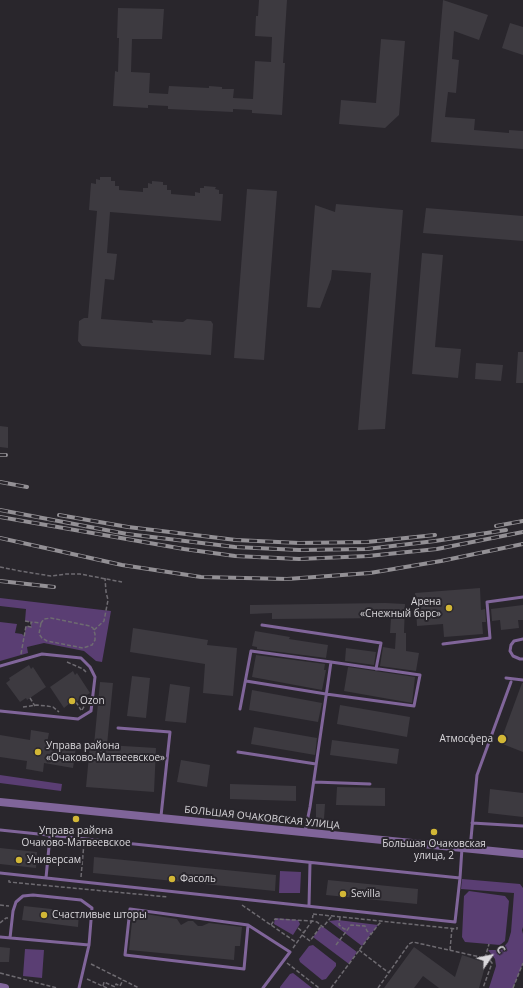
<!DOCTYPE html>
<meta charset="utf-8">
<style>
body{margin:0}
#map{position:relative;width:523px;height:988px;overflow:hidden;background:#29262c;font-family:"Open Sans",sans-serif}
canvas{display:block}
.north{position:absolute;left:471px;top:936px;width:40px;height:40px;-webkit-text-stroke:3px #29262c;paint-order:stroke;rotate:56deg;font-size:11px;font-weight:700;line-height:16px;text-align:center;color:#dad8dc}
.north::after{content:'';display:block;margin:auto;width:14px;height:18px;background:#dad8dc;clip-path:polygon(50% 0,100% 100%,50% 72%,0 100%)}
</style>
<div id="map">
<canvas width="523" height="988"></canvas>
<div class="north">С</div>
</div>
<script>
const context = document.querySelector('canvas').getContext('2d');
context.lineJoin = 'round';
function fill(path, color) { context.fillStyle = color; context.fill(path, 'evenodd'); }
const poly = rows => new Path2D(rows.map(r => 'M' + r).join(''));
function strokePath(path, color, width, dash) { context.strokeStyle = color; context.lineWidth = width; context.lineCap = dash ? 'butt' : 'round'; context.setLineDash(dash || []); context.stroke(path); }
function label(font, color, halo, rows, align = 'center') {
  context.font = font + ' "Open Sans",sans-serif'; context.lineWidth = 4; context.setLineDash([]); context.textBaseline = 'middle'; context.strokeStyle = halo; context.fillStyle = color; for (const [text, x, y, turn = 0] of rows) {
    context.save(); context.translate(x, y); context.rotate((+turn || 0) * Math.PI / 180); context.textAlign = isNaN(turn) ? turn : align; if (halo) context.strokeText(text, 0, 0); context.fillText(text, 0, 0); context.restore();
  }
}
fill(poly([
 [0,598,111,611,102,662,96,661,84,651,44,643,27,647,28,653,0,661,0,622,17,624,15,633,22,634,24,636,26,626,31,627,31,622,25,621,26,609,0,606],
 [0,775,62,784,61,791,0,783],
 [280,871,301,872,300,893,279,893],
 [462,879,520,884,523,888,523,927,522,930,523,934,523,963,513,988,489,988,496,966,495,959,488,950,501,950,508,942,511,932,514,893,461,889],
 [469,891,505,896,509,901,505,941,500,945,465,942,462,937,464,896],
 [275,918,298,920,300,924,293,935,274,924],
 [338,920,378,925,362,946,329,921],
 [322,926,357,952,349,964,313,937],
 [313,945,336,963,336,966,326,979,322,980,300,962,299,959,309,946],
 [25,949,44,950,42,978,23,976],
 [293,973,312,988,280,988,280,987,290,974]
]), '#5a3e73');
fill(poly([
 [259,0,287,0,283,63,285,63,282,115,252,113,252,110,233,109,233,112,168,109,168,106,148,105,148,108,113,106,115,71,118,72,119,38,117,38,118,8,164,9,162,39,132,39,131,72,150,73,149,93,168,94,169,86,209,88,209,86,222,87,222,89,234,89,233,98,253,99,255,61,271,62,272,37,255,36,256,16,258,16],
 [443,0,488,15,479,40,454,31,452,59,459,60,456,93,448,92,445,117,475,119,474,130,509,133,509,130,523,131,523,149,431,142],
 [510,23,523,27,523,55,502,48],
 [381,39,405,41,399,115,385,128,339,124,341,100,376,103],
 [100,177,111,177,111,181,115,181,115,186,119,186,119,190,143,192,143,188,148,188,148,183,152,184,152,181,163,182,163,185,167,185,167,190,171,190,171,194,195,196,195,192,200,193,200,188,204,188,204,186,216,187,215,189,219,190,219,194,223,194,221,221,110,212,107,253,117,254,114,280,105,279,101,319,153,323,152,320,183,322,187,319,211,321,213,324,211,355,82,346,78,341,79,321,84,318,88,318,97,211,89,210,91,183,96,184,96,179,100,180],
 [247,189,277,191,264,360,234,358],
 [336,204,403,210,385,429,358,430,371,273,332,270,331,279,320,308,307,307,315,205,335,212],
 [426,208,523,216,523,241,423,233],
 [422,253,443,255,435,347,461,349,458,378,412,374],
 [518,352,523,352,523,383,516,383],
 [476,363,503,365,501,381,475,379],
 [0,426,8,427,8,448,0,447],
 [480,588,481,610,485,609,486,622,482,622,483,634,444,637,443,624,417,626,415,593],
 [385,603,405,604,404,633,406,633,406,651,419,653,416,671,380,666,383,647,395,649,396,633,390,633,391,618,272,619,272,613,250,614,250,605],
 [523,605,523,620,518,620,519,628,501,630,500,620,492,621,491,609],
 [133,628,208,640,207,645,237,648,233,696,203,693,205,664,130,652],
 [255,631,290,637,289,639,328,645,326,658,257,649,257,647,252,646],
 [346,648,376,652,374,665,345,661],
 [256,655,325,664,324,670,326,670,322,690,252,677],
 [29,665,31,669,33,667,46,687,27,700,26,698,20,702,6,683,10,680,9,678],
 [348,667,415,677,412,703,344,691],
 [73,671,75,675,77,673,90,693,71,705,70,703,64,708,50,687],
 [132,676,150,678,146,718,127,716],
 [100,682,113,683,107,745,156,748,154,792,86,787,90,745,94,745],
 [522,683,523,683,523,752,500,743],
 [170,684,190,687,186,723,165,721],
 [252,690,322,703,318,722,249,710],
 [340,705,410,717,407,737,337,724],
 [254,727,317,738,315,755,251,744],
 [31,730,49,733,47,743,76,747,73,768,44,763,43,772,26,769,27,761,0,757,0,735,30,740],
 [332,740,399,749,397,764,330,755],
 [181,760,210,765,207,787,177,782],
 [230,784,296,786,296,801,230,799],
 [337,787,385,788,385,806,336,805],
 [490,789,523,793,523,817,488,813],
 [316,804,325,804,324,819,316,819],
 [0,848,37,852,36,868,0,864],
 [94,857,276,875,275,891,93,873],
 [328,880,418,889,417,904,326,895],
 [24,906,79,912,78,927,22,920],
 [133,912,177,919,181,925,188,921,193,921,198,926,202,926,209,923,242,927,240,946,235,946,234,960,129,950],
 [0,947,10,948,9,962,0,962],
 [414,947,455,977,462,955,486,963,479,988,439,988,423,976,414,988,384,988]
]), '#3d3a40');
strokePath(poly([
 [0,567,20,571,51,576,66,574,80,574,122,582],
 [25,621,31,622],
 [94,630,104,621,108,600,106,592,105,578],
 [21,654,26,626,31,627,31,622,41,623,44,619,51,618,90,626,93,628,95,634,95,640,92,645,83,648,47,641,42,638,39,634,41,623],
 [67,662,83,669,86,672],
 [30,698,35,706],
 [76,702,81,710],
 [23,707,37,705,47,706,53,707,59,712],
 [82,710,86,703],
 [81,877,84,843],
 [9,880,9,882,168,897],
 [0,905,9,906],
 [242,905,297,943],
 [313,914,457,929,457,927],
 [340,917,339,925,344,929,347,929],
 [0,923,6,918,8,918],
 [271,925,275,919,312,921,317,922,323,927,332,916],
 [298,928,304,933],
 [302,935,310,941,321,926],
 [336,945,351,925,365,926,367,931,371,934],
 [293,948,312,921,313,915],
 [359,950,389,973],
 [450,950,452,928],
 [485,958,489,944],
 [287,963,319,988],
 [91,964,139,988],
 [0,973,57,988],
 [87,979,107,988],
 [103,986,104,982,115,987,116,984,120,986,123,980],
 [331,988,378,925,382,921],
 [378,988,409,944,413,942,489,959,492,963,483,988],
 [513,988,523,963]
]), '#6e6b71', 1.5, [4, 2]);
strokePath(poly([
 [262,625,381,643,376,669],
 [523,639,514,641,511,645,510,651,513,656,520,659,523,659],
 [443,644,490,638,487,602,523,597],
 [0,666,42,654,81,658,90,667,95,677,91,711,78,719,0,711],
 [506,678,523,680],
 [246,681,326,694,414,706,420,675,331,662],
 [240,709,251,651,331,662,310,807,305,832],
 [118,728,170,732,161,816],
 [238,752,316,764],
 [314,782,370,784],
 [472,823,523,826],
 [0,830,460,878,462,848],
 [470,849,477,775,511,682],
 [0,873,455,922,460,878],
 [46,878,50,836],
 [309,906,310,863],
 [248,925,244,969,125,955,130,909,248,925,290,952,263,988],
 [0,937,89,945],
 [10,938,13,911,16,902,23,896,33,895,81,900,92,908,89,945,79,988]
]), '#80659a', 3);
strokePath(poly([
 [0,802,523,854],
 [0,987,5,988]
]), '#80659a', 8);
const rail = poly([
 [0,455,6,455],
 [0,482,27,487],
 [0,510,127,534,235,547,299,550,367,549,435,541,506,530],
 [59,515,128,527,236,540,299,543,367,542,435,535],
 [0,517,184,549,235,556,299,559,368,556,437,549,523,532],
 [496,526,523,521],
 [0,538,122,565,201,577,287,579,370,573,441,561,523,544],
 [0,581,54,587]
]);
strokePath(rail, '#939095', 4);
strokePath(rail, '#29262c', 2.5, [8]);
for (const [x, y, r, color] of [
 [449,608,4,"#d2b736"],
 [72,701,4,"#d2b736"],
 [502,739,5,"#d2b736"],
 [38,752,4,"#d2b736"],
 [76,819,4,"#d2b736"],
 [434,832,4,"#d2b736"],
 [19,860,4,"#d2b736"],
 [172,879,4,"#d2b736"],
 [343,894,4,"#d2b736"],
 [44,915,4,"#d2b736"]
]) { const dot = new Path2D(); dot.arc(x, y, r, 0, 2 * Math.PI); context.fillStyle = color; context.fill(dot); strokePath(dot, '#29262c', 1.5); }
label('10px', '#dad8dc', '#29262c', [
 ["Арена",441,602,"right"],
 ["«Снежный барс»",441,614,"right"],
 ["Ozon",80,701],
 ["Атмосфера",493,739,"right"],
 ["Управа района",46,746],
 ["«Очаково-Матвеевское»",46,758],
 ["Управа района",76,831,"center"],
 ["Очаково-Матвеевское",76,843,"center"],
 ["Большая Очаковская",434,844,"center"],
 ["улица, 2",434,856,"center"],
 ["Универсам",27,860],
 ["Фасоль",180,879],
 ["Sevilla",351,894],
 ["Счастливые шторы",52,915]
], 'left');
label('10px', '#dad8dc', '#29262c', [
 ["БОЛЬШАЯ ОЧАКОВСКАЯ УЛИЦА",262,818,6]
]);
</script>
